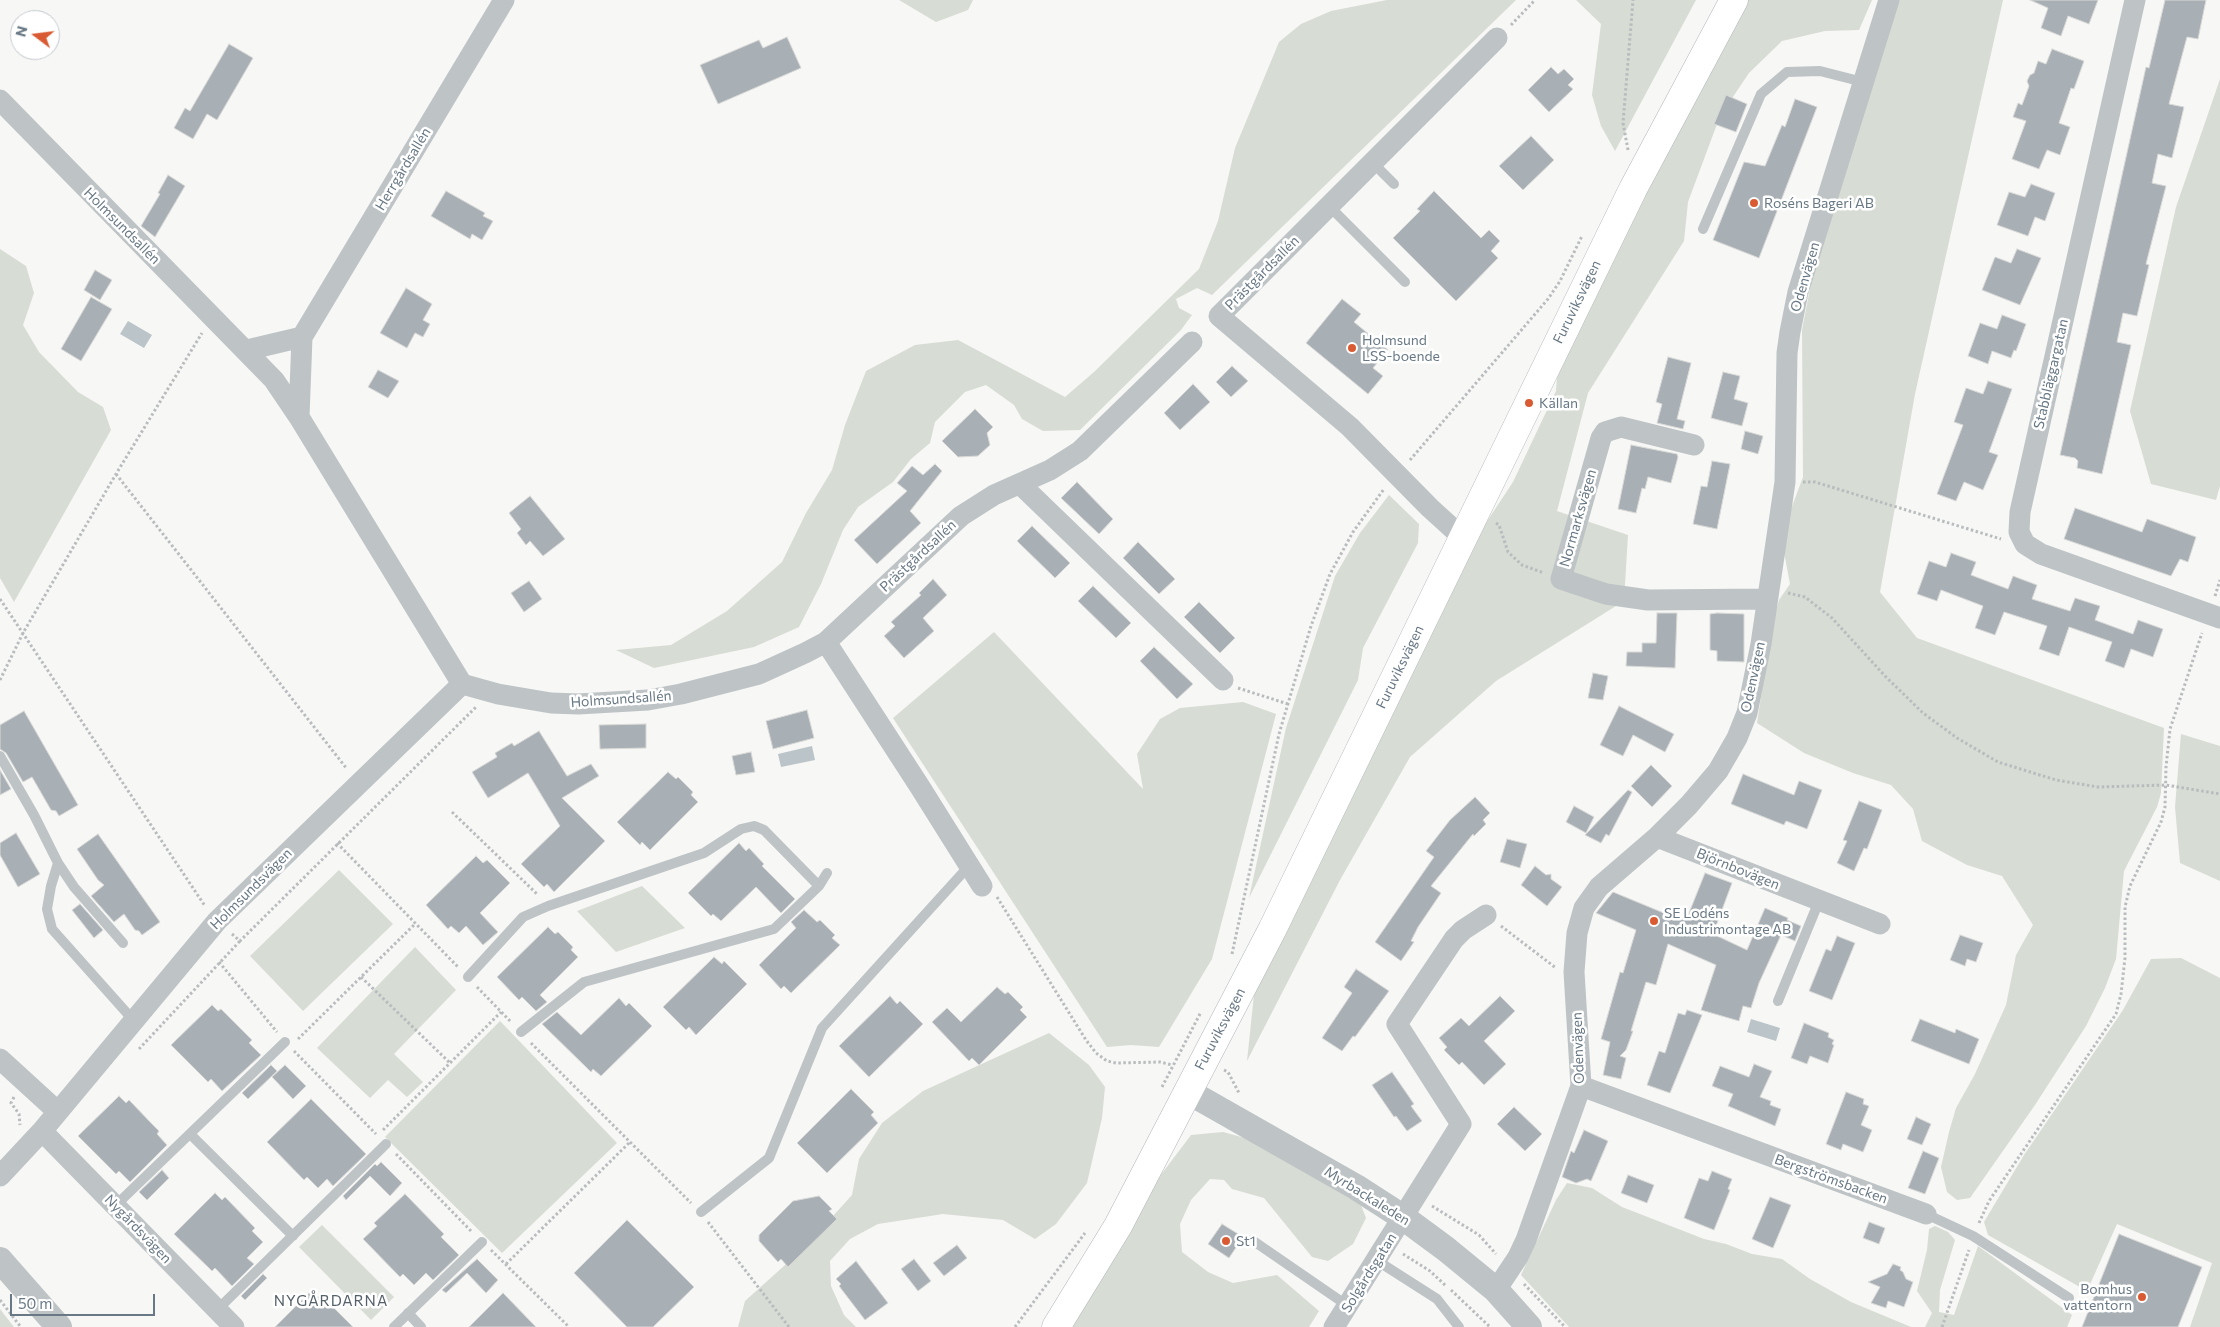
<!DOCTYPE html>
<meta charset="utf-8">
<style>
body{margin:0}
#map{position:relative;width:2220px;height:1327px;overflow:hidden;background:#f7f7f5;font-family:Commissioner,sans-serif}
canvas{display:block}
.north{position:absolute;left:10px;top:10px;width:50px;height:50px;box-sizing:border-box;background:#fff;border:1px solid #c3c9ce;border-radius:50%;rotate:285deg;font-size:14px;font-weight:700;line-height:20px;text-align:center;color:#687884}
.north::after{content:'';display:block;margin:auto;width:18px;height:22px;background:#d95b33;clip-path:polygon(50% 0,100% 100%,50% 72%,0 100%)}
.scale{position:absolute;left:10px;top:1294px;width:145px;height:22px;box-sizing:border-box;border:2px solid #687884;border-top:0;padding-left:6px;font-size:15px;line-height:18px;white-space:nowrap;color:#687884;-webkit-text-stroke:4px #fff;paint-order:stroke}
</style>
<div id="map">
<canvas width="2220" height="1327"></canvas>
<div class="north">N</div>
<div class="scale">50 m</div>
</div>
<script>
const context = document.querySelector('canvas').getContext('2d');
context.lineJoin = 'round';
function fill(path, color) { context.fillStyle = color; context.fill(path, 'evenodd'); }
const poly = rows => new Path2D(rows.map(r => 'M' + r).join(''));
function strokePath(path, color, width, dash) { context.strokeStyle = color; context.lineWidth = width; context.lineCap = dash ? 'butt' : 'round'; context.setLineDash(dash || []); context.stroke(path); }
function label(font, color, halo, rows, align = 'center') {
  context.font = font + ' Commissioner,sans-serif'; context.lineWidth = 5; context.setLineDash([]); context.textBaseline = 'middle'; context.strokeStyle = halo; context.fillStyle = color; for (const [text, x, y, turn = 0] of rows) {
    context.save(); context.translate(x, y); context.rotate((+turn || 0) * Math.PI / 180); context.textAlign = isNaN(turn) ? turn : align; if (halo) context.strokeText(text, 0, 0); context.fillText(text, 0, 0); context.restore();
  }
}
fill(poly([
 [899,0,973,0,968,10,936,22],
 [1387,0,1516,0,1212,295,1197,288,1176,299,1179,308,1192,315,1181,330,1080,430,1043,431,1022,419,1014,405,986,385,965,392,935,422,930,443,911,459,893,482,858,507,843,530,821,584,799,627,754,647,654,668,616,650,671,645,727,611,782,562,806,513,832,470,845,425,866,371,915,345,958,340,1065,397,1094,372,1199,269,1218,221,1235,148,1279,42,1301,24,1331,11],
 [1576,0,1696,0,1615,151,1601,126,1592,95,1601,24],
 [1744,0,1872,0,1859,30,1825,31,1782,41,1749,73,1720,116,1688,202,1684,241,1588,393,1557,511,1628,535,1624,601,1496,681,1410,757,1340,880,1247,1061,1255,985,1476,538,1513,482,1556,391,1558,364],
 [1897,0,2003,0,1915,394,1880,592,1917,638,2164,728,2161,793,2157,807,2124,871,2116,959,2105,988,2086,1026,2035,1105,1970,1198,1957,1200,1947,1192,1941,1167,1949,1132,1956,1108,1975,1074,2006,1005,2016,955,2033,925,2002,876,1967,865,1922,841,1913,809,1891,785,1853,773,1804,753,1757,723,1772,624,1779,600,1790,584,1781,536,1803,477,1802,330,1812,278],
 [2220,79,2220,486,2216,500,2151,484,2130,411,2176,207],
 [0,249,26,266,34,293,23,325,39,352,78,392,103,407,111,430,14,602,0,578],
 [1389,495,1419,524,1418,543,1363,648,1358,680,1249,898,1286,728,1335,576,1360,533],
 [994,632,1143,789,1137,754,1160,719,1180,708,1243,702,1276,714,1212,959,1159,1047,1131,1045,1107,1047,893,718],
 [2181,734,2220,746,2220,881,2180,863,2175,807],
 [339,870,393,924,303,1011,250,956],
 [642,886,685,928,616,952,577,911],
 [415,947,456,990,394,1054,423,1082,407,1097,388,1080,370,1098,317,1048],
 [2181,958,2220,978,2220,1327,2190,1327,2212,1263,2117,1224,2087,1291,1988,1235,1984,1222,2024,1155,2123,1010,2151,959],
 [500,1021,617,1143,502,1253,385,1137],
 [1049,1033,1089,1065,1105,1087,1102,1118,1087,1183,1056,1224,1035,1239,1003,1220,943,1214,878,1224,850,1239,830,1261,831,1286,844,1315,856,1327,738,1327,745,1301,804,1248,852,1195,859,1159,882,1123,923,1091],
 [1223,1132,1245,1138,1359,1200,1366,1218,1353,1244,1328,1261,1312,1257,1264,1198,1232,1189,1224,1180,1210,1179,1191,1200,1180,1224,1182,1252,1208,1272,1233,1283,1277,1275,1319,1311,1309,1327,1066,1327,1154,1184,1191,1135],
 [1567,1183,1592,1188,1622,1207,1704,1239,1726,1244,1752,1254,1782,1259,1810,1279,1851,1302,1911,1327,1569,1327,1521,1275,1556,1200],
 [322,1225,394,1297,371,1320,299,1247],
 [1935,1226,1948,1232,1955,1240,1940,1290,1939,1312,1954,1315,1978,1246,2072,1315,2067,1327,1925,1327,1932,1313,1917,1291,1927,1250,1929,1229],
 [0,1309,14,1327,0,1327]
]), '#d7dcd4');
fill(poly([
 [128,321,152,335,144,348,120,334],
 [812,746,815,760,781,767,778,754],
 [1751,1019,1780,1028,1776,1041,1747,1032]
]), '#bac4c9');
const building = poly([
 [2030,0,2098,0,2089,24,2068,16,2061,36,2041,28,2048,8,2030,0],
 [2165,0,2206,0,2198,39,2187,37,2169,104,2184,107,2172,158,2158,154,2152,183,2166,186,2146,264,2149,265,2137,316,2123,313,2117,342,2131,345,2102,474,2077,468,2078,461,2075,458,2060,455,2146,67,2149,68,2165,0],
 [787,37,801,68,718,104,700,65,759,40,763,48,787,37],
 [229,44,253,58,217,120,207,114,193,139,174,128,185,108,190,111,229,44],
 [2052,49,2084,61,2074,89,2071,88,2059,123,2070,127,2060,155,2047,150,2039,169,2012,159,2026,121,2013,117,2018,103,2022,105,2029,86,2027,81,2030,75,2034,73,2038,61,2046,64,2052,49],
 [1551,67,1558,74,1564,69,1574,79,1568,85,1573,89,1549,112,1528,90,1551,67],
 [1726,95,1747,104,1736,132,1714,124,1726,95],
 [1795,99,1817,107,1759,258,1713,240,1744,162,1765,166,1782,125,1785,127,1795,99],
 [1531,136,1554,160,1523,190,1499,166,1531,136],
 [168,175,185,186,155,237,141,226,160,194,158,193,168,175],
 [2031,184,2055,193,2045,221,2035,217,2028,236,1997,225,2009,192,2025,197,2031,184],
 [446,191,485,213,483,216,493,221,482,240,472,234,470,239,431,216,446,191],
 [1434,191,1481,238,1489,230,1500,241,1491,251,1498,258,1456,301,1393,238,1420,211,1417,209,1434,191],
 [2017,249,2041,258,2020,305,1982,290,1995,257,2011,263,2017,249],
 [95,270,112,280,100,300,84,290,95,270],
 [406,288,432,304,423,320,430,324,423,337,415,333,407,348,380,333,406,288],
 [91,297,112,309,81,361,61,349,91,297],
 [1342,299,1361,314,1354,322,1388,350,1373,368,1383,376,1368,394,1306,343,1342,299],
 [2002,315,2026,324,2016,351,2014,350,2011,358,1992,351,1988,364,1968,356,1980,323,1997,329,2002,315],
 [1668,357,1691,363,1677,419,1685,421,1683,429,1657,423,1662,404,1656,402,1668,357],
 [1232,366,1248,381,1231,397,1216,382,1232,366],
 [378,370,399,381,388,398,368,387,378,370],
 [1723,372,1740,376,1734,399,1748,403,1742,426,1711,418,1723,372],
 [1988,381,2012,389,1989,452,1998,455,1983,490,1964,482,1956,501,1937,494,1963,425,1954,422,1966,388,1983,394,1988,381],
 [1193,384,1210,402,1180,430,1164,413,1193,384],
 [975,409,993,427,987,433,990,445,978,456,958,457,942,441,975,409],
 [1745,431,1763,436,1758,454,1741,449,1745,431],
 [1631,445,1677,454,1678,457,1671,483,1648,477,1645,489,1642,488,1636,513,1618,509,1631,445],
 [1712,461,1730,464,1717,529,1693,524,1701,486,1707,487,1712,461],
 [935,464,942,471,910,511,921,523,877,564,854,540,907,491,897,483,912,466,923,475,935,464],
 [1077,482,1113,519,1099,534,1061,498,1077,482],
 [530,496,565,539,543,556,530,541,526,545,517,533,521,529,509,513,530,496],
 [2075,508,2142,532,2147,519,2196,537,2188,562,2180,559,2171,576,2064,539,2075,508],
 [1032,526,1070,563,1055,578,1017,541,1032,526],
 [1138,542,1175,579,1159,594,1123,558,1138,542],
 [1951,553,1976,562,1971,575,2008,589,2013,576,2037,585,2032,599,2070,611,2075,598,2100,606,2095,620,2133,634,2138,620,2163,629,2153,657,2131,649,2124,668,2105,661,2112,642,2069,627,2059,656,2039,649,2047,626,2004,612,1995,635,1975,628,1983,606,1941,590,1937,601,1917,594,1929,561,1946,567,1951,553],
 [933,579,947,595,923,618,934,631,904,658,884,636,895,626,891,622,921,595,919,593,933,579],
 [529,581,542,599,524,612,511,593,529,581],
 [1093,586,1131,623,1116,638,1078,601,1093,586],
 [1199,602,1235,638,1220,653,1184,617,1199,602],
 [1657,613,1677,613,1675,668,1626,666,1627,652,1642,652,1642,643,1656,643,1657,613],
 [1717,613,1744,614,1744,662,1717,661,1717,651,1710,650,1710,614,1717,613],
 [1154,647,1193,684,1177,699,1140,661,1154,647],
 [1593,673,1608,676,1603,700,1588,698,1593,673],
 [1619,706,1674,734,1665,752,1633,735,1623,756,1600,745,1619,706],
 [807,710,814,738,773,749,766,721,807,710],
 [24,711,78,805,59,816,56,811,51,810,32,777,23,782,6,753,0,749,0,725,24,711],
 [646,724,646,748,600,749,599,725,646,724],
 [539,731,567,776,591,764,599,776,562,798,605,841,554,892,547,884,544,887,521,864,560,826,528,773,488,798,472,772,497,757,495,753,512,743,514,746,539,731],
 [751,752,755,772,736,775,732,756,751,752],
 [1651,765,1672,786,1652,807,1631,786,1651,765],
 [0,770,11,789,0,795,0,770],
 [668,772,676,779,678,777,693,792,691,795,698,802,650,850,642,842,640,845,617,822,668,772],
 [1743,774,1794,795,1799,781,1822,790,1807,829,1786,821,1784,825,1731,804,1743,774],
 [1628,790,1632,792,1609,836,1606,834,1601,843,1585,835,1628,790],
 [1475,797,1490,813,1483,820,1486,824,1474,836,1473,834,1431,886,1441,893,1418,927,1411,941,1414,942,1401,961,1375,942,1434,857,1426,851,1450,820,1475,797],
 [1859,801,1882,810,1867,849,1864,848,1854,871,1837,863,1847,841,1843,840,1859,801],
 [1574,806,1594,817,1586,833,1566,822,1574,806],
 [16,833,40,874,18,887,0,855,0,843,16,833],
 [98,834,160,922,142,935,139,931,135,930,124,914,114,922,91,896,104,885,98,880,77,849,98,834],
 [1507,839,1527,844,1520,868,1500,862,1507,839],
 [739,843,746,851,749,848,764,864,762,866,795,899,781,913,756,887,721,921,713,914,711,916,688,893,739,843],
 [476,856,483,863,487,860,510,883,480,913,498,932,483,945,466,926,459,933,451,926,448,929,426,905,476,856],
 [1535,866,1546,875,1551,874,1551,879,1562,887,1547,906,1521,885,1535,866],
 [1705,873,1732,883,1713,934,1747,950,1765,908,1788,918,1787,920,1801,926,1795,941,1781,935,1759,983,1751,1008,1743,1006,1739,1021,1701,1010,1716,965,1668,944,1656,985,1646,982,1631,1031,1633,1031,1626,1050,1620,1056,1626,1058,1621,1079,1603,1075,1610,1042,1601,1039,1620,972,1623,973,1636,930,1596,913,1613,892,1671,916,1672,912,1687,918,1705,873],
 [80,904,103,930,94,938,72,910,80,904],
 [804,910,817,922,820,920,835,935,832,938,840,945,791,993,784,986,781,989,759,965,796,928,791,922,804,910],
 [548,927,555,934,558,932,573,947,571,950,578,957,540,995,547,1002,536,1011,522,997,519,1000,497,977,548,927],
 [1960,935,1983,943,1976,962,1967,959,1965,966,1950,960,1960,935],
 [1837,936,1855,943,1832,1000,1809,991,1826,949,1831,951,1837,936],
 [714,957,722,964,724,961,747,984,696,1035,689,1027,686,1030,663,1007,714,957],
 [1356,969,1389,991,1355,1037,1353,1036,1342,1051,1322,1038,1352,993,1344,987,1356,969],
 [997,987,1005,994,1008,992,1023,1007,1020,1010,1027,1017,979,1065,972,1058,969,1061,932,1022,947,1008,961,1022,997,987],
 [890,996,897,1004,900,1001,923,1024,869,1077,839,1046,890,996],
 [1500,996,1515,1011,1484,1041,1506,1064,1484,1085,1462,1062,1459,1065,1444,1050,1447,1047,1439,1038,1461,1018,1469,1026,1500,996],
 [619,998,626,1006,629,1003,652,1026,601,1076,593,1069,591,1072,542,1024,557,1012,581,1035,619,998],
 [212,1005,218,1011,221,1009,252,1040,249,1043,261,1055,222,1091,211,1079,208,1082,171,1045,212,1005],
 [1687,1010,1702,1015,1670,1093,1647,1085,1659,1051,1665,1053,1678,1013,1685,1015,1687,1010],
 [1920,1019,1955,1033,1956,1029,1979,1039,1969,1064,1911,1041,1920,1019],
 [1804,1023,1829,1033,1828,1037,1834,1040,1832,1044,1834,1045,1828,1063,1810,1056,1807,1064,1791,1058,1804,1023],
 [1754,1064,1772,1071,1760,1097,1771,1101,1770,1105,1781,1109,1775,1126,1728,1106,1733,1094,1712,1086,1720,1066,1749,1077,1754,1064],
 [271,1065,277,1071,248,1099,242,1093,271,1065],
 [285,1065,306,1086,293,1099,272,1077,285,1065],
 [1392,1072,1414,1104,1411,1106,1422,1121,1407,1131,1396,1116,1394,1117,1372,1085,1392,1072],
 [851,1089,874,1112,871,1115,878,1123,827,1173,797,1143,851,1089],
 [1846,1092,1864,1099,1863,1104,1869,1106,1861,1125,1872,1130,1863,1152,1843,1144,1841,1150,1826,1144,1846,1092],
 [119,1096,126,1103,129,1100,153,1125,159,1131,157,1134,167,1145,130,1182,119,1171,116,1174,78,1136,119,1096],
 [311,1099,366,1154,333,1186,327,1179,318,1188,307,1177,304,1180,267,1142,311,1099],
 [1514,1107,1542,1134,1525,1151,1497,1124,1514,1107],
 [1916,1117,1931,1124,1922,1145,1907,1139,1916,1117],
 [1584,1130,1608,1141,1591,1181,1587,1179,1576,1183,1562,1177,1571,1151,1574,1153,1584,1130],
 [1923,1151,1939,1158,1925,1194,1908,1188,1923,1151],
 [381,1162,402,1183,390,1196,370,1176,346,1200,343,1196,375,1164,377,1166,381,1162],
 [162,1170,169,1178,147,1200,139,1192,162,1170],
 [1712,1171,1732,1179,1728,1189,1730,1190,1714,1230,1684,1218,1699,1178,1708,1181,1712,1171],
 [1628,1175,1654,1185,1647,1203,1621,1193,1628,1175],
 [215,1193,222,1200,225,1197,255,1228,252,1231,263,1242,247,1258,254,1264,232,1286,215,1268,212,1271,174,1234,215,1193],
 [405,1194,444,1234,441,1237,459,1255,433,1280,426,1273,414,1285,403,1274,400,1277,363,1239,377,1226,374,1223,405,1194],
 [819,1196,832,1209,829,1211,837,1219,788,1267,781,1259,778,1262,759,1241,759,1235,793,1201,819,1196],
 [1770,1197,1791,1205,1773,1248,1752,1239,1770,1197],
 [627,1220,694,1287,653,1327,627,1327,574,1273,627,1220],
 [1869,1222,1885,1228,1879,1244,1863,1238,1869,1222],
 [1222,1224,1243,1237,1229,1258,1208,1244,1222,1224],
 [2119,1234,2202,1267,2178,1327,2082,1327,2119,1234],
 [957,1245,967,1258,944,1276,933,1263,957,1245],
 [477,1259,498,1280,486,1293,467,1273,446,1293,442,1290,477,1259],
 [914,1259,931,1281,918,1291,901,1269,914,1259],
 [856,1261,888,1303,865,1320,839,1286,841,1284,836,1279,856,1261],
 [1893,1264,1901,1267,1900,1270,1903,1272,1906,1279,1913,1282,1904,1307,1888,1301,1886,1308,1871,1303,1880,1287,1868,1282,1887,1274,1893,1264],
 [263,1274,267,1278,245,1300,241,1296,263,1274],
 [311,1291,318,1297,321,1295,353,1327,275,1327,311,1291],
 [503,1293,536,1327,469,1327,503,1293]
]);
fill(building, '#a8b0b5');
strokePath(building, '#d9d9d7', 1);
const secondary = poly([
 [1056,1327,1118,1226,1272,930,1633,189,1734,0]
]);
strokePath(secondary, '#b1b7bb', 29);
strokePath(poly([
 [1511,25,1535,0],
 [1628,150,1623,123,1633,0],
 [1410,460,1548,299,1560,281,1582,236],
 [116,474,347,769],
 [1803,482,1815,482,2001,539],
 [1496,523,1499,525,1508,552,1522,565,1544,573],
 [1788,593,1805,597,1832,618,1885,676,1923,713,1957,738,1998,762,2056,780,2098,787,2166,785,2220,794],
 [2215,596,2220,580],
 [0,599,205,906],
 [0,680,23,633,116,474,202,333],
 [1238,688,1288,704],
 [452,812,538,895],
 [337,843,459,968],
 [997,897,1086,1040,1096,1053,1107,1061,1116,1063,1160,1062,1172,1065],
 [1501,926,1556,968],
 [232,934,240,941,476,707],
 [1232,954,1279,734,1311,626,1330,574,1353,532,1384,489],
 [219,962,277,1032],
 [361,977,450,1063],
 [477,987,511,1022],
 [298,1039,415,924],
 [531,1043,691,1203],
 [139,1049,240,941],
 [294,1051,376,1134],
 [1224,1070,1228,1072,1239,1093],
 [1162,1087,1201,1012],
 [14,1097,11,1103,19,1114,20,1125],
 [383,1130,501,1012],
 [396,1154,472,1232],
 [1432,1206,1479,1235,1496,1254],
 [708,1222,789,1327],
 [1979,1223,1989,1201,2116,1014,2121,994,2125,958,2125,907,2130,886,2161,822,2165,807,2166,767,2170,729,2202,633],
 [491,1250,569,1327],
 [1403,1254,1430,1271,1446,1286],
 [506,1264,629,1143],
 [1524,1284,1565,1327],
 [1451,1290,1490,1327],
 [0,1300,20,1326],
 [1015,1327,1085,1233],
 [1942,1327,1969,1250]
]), '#b9bcbe', 3, [2.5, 2.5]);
strokePath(poly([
 [1373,163,1394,184],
 [1329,206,1405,282],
 [1703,229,1761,94,1787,72,1820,71,1863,82],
 [0,756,34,815,58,863,51,886,47,909,52,929,134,1021],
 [58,863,74,887,123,943],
 [468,977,523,917,548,906,704,853,741,829,754,826,764,830,819,886,827,873],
 [1778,1001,1819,901],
 [521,1032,584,982,774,929,819,886],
 [190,1134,293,1236],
 [115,1206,285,1042],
 [701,1212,769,1158,822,1028,968,867],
 [1926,1214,1973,1236,2069,1298],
 [1252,1240,1348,1306],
 [1376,1260,1437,1299,1459,1327],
 [217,1310,386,1144],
 [408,1313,421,1327],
 [394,1327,482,1242]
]), '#bec3c6', 10);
strokePath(poly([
 [2135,0,2020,512,2019,532,2025,544,2041,554,2220,618],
 [0,100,274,380,299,417,462,684,498,694,551,703,578,704,648,700,681,694,759,674,805,653,826,642,961,516,994,495,1050,470,1080,451,1192,342],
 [302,337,504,0],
 [247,350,302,337,299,417],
 [1694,445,1621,427,1605,432,1601,438,1561,579,1606,594,1648,600,1766,599],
 [1020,484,1223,680],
 [1463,538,1430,508,1350,427,1219,316,1497,38],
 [826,642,920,787,982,886],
 [1657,837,1880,924],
 [0,1059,58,1112],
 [1581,1086,1926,1214],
 [42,1131,234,1327],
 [0,1176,42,1131,217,921,462,684],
 [1496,1290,1518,1257,1526,1240,1581,1086,1574,972,1577,933,1584,908,1599,887,1657,837,1689,805,1718,771,1737,738,1747,713,1761,644,1785,482,1787,353,1790,332,1798,292,1889,0],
 [1334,1327,1461,1124,1397,1024,1454,939,1463,930,1486,915]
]), '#bec3c6', 21);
strokePath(poly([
 [1187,1091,1356,1187,1404,1218,1446,1249,1496,1290,1529,1327],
 [0,1260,59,1327]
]), '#bec3c6', 26);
strokePath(secondary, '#fff', 28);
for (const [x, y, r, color] of [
 [1754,203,5,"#d95b33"],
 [1352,348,5,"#d95b33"],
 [1529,403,5,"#d95b33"],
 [1654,921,5,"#d95b33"],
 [1226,1241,5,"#d95b33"],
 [2142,1297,5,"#d95b33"]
]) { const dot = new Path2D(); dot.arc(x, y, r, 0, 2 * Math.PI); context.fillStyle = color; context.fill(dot); strokePath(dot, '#fff', 2); }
label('14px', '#687884', '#fff', [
 ["Herrgårdsallén",403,169,-59],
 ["Holmsundsallén",122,226,45],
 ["Prästgårdsallén",1262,273,-45],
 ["Odenvägen",1805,277,-74],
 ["Furuviksvägen",1577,302,-64],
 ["Stabbläggargatan",2051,374,-77],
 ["Normarksvägen",1578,518,-74],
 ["Prästgårdsallén",918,556,-43],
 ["Furuviksvägen",1400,667,-64],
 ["Odenvägen",1753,677,-78],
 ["Holmsundsallén",621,699,-4],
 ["Björnbovägen",1738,869,22],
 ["Holmsundsvägen",251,889,-45],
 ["Furuviksvägen",1220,1029,-62],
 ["Odenvägen",1578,1048,-92],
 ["Bergströmsbacken",1831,1179,20],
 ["Myrbackaleden",1367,1196,32],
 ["Nygårdsvägen",138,1229,46],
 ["Solgårdsgatan",1369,1273,-58]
]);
label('14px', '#687884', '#fff', [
 ["Roséns Bageri AB",1764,203],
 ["Holmsund",1362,340],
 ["LSS-boende",1362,356],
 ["Källan",1539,403],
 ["SE Lodéns",1664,913],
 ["Industrimontage AB",1664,929],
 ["St1",1236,1241],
 ["Bomhus",2132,1289,"right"],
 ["vattentorn",2132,1305,"right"]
], 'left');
context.letterSpacing = '1px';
label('15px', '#56616a', '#fff', [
 ["NYGÅRDARNA",331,1301]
]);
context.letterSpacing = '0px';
</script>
